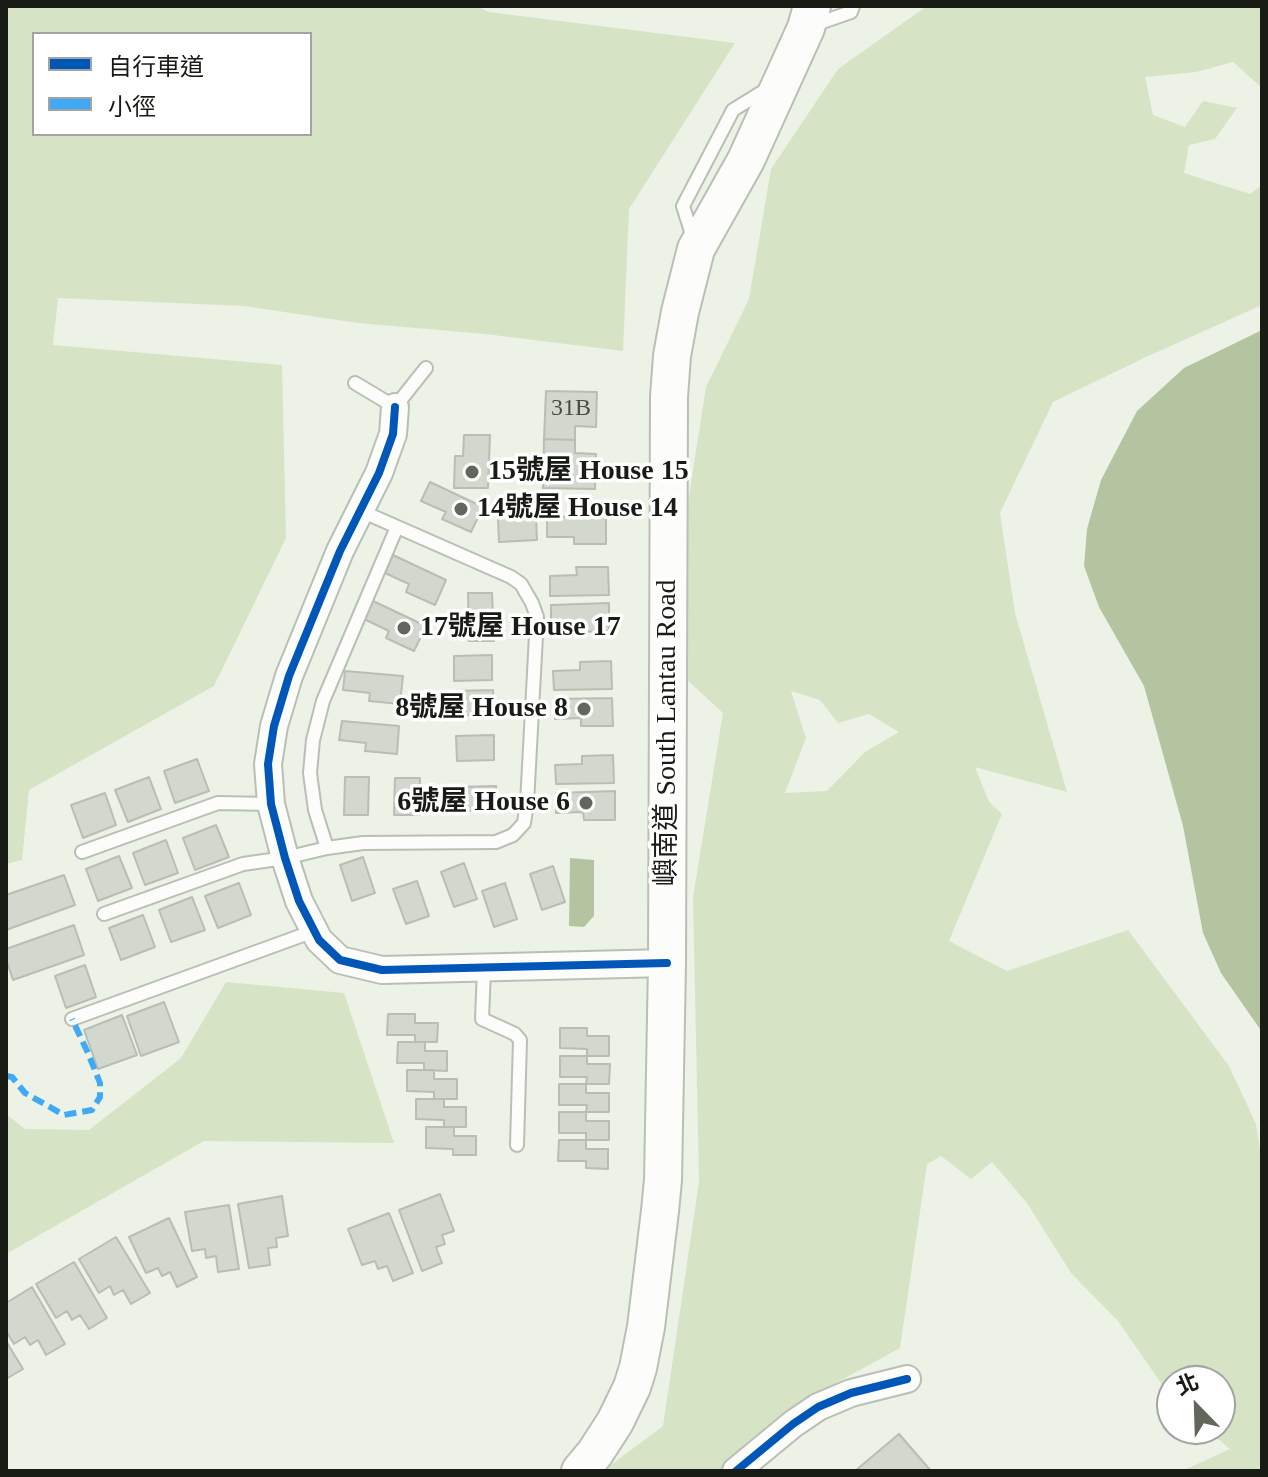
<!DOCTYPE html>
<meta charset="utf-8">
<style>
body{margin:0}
#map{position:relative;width:1268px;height:1477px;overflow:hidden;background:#ecf2e5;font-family:"Times New Roman","Noto Sans TC",serif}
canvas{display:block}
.frame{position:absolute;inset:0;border:8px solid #181c14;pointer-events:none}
.legend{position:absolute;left:32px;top:32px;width:280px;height:104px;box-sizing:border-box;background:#fff;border:2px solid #a3a4a1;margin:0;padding:10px 14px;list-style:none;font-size:24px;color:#181c14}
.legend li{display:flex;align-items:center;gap:16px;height:40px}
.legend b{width:40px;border:2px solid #a3a4a1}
.north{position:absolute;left:1156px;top:1365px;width:80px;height:80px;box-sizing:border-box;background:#fff;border:2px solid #a3a4a1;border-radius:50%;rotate:337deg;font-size:22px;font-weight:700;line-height:32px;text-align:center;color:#181c14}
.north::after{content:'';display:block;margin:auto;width:28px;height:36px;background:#62675d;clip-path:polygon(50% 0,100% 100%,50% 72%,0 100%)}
</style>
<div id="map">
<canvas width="1268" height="1477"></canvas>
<div class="frame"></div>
<ul class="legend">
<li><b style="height:10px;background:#0057b8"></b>自行車道</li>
<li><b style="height:10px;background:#3fa9f5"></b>小徑</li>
</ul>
<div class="north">北</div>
</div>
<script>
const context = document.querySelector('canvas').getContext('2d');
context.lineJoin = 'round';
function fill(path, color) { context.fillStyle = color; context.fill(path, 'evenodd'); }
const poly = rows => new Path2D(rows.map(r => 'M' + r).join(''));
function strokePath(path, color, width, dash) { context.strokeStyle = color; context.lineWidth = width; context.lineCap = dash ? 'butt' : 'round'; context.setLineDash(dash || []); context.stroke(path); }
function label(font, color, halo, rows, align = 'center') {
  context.font = font + ' "Times New Roman","Noto Sans TC",serif'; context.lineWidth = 7; context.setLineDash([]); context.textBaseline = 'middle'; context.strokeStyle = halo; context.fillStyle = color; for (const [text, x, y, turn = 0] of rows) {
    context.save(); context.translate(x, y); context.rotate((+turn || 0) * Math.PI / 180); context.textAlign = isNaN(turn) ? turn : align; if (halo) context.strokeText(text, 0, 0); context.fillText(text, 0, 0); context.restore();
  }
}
fill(poly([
 [6,6,476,6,489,12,735,43,629,209,623,351,485,334,358,323,244,306,58,298,53,345,282,365,286,538,214,686,29,790,22,860,6,864],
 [34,34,310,34,310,134,34,134],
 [927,6,1262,6,1262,88,1233,62,1196,72,1145,77,1153,115,1185,127,1203,101,1237,108,1215,139,1189,145,1184,173,1250,194,1262,185,1262,305,1146,357,1053,402,1000,513,1015,613,1067,792,975,767,989,802,1002,814,949,941,1007,971,1128,930,1229,1066,1256,1124,1262,1162,1262,1471,1182,1471,1230,1449,1206,1429,1220,1429,1220,1381,1172,1381,1172,1399,1118,1321,1071,1273,1027,1203,992,1162,971,1179,941,1156,927,1164,900,1348,792,1407,734,1471,603,1471,663,1426,699,1182,693,897,723,713,683,676,681,547,706,387,749,299,771,169,838,69],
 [791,691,820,700,838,723,869,714,899,732,865,752,827,791,785,793,806,738],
 [226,982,344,993,394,1143,204,1141,6,1254,6,1114,25,1129,89,1130,181,1058]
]), '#d6e4c5');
fill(poly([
 [1262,330,1262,1032,1221,973,1203,933,1183,826,1144,686,1099,607,1084,566,1087,529,1101,480,1137,411,1184,368],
 [570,858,594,860,594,916,584,927,569,926]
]), '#b5c4a0');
const building = poly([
 [546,391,597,392,596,427,575,426,575,440,544,439,546,391],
 [464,435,490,435,488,488,454,488,455,456,463,456,464,435],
 [544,439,575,440,575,453,596,454,595,489,543,488,544,439],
 [430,482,483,507,471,532,442,519,446,512,421,501,430,482],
 [536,516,537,540,499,542,498,518,536,516],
 [606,516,606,544,574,544,574,537,547,537,547,517,606,516],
 [393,555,446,580,435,605,406,592,409,584,385,573,393,555],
 [576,567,608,567,609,595,550,596,550,576,577,575,576,567],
 [468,593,492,593,494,641,469,641,468,593],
 [373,601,426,626,414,651,386,638,389,631,364,619,373,601],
 [609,603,609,631,578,632,578,624,551,625,551,605,609,603],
 [492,655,492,680,454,681,454,656,492,655],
 [611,661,612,689,554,690,553,671,580,670,580,662,611,661],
 [345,671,403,676,400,704,369,701,370,693,343,690,345,671],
 [493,690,494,714,456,716,455,691,493,690],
 [612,698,613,726,581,726,581,718,555,719,554,699,612,698],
 [342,721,399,726,397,754,365,751,366,743,339,740,342,721],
 [494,735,494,760,457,761,456,736,494,735],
 [613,755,614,783,556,784,555,765,582,764,582,756,613,755],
 [197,759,209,791,175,803,164,771,197,759],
 [149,777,161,809,128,822,115,790,149,777],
 [345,777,369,777,368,815,344,815,345,777],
 [395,778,420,778,419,815,394,815,395,778],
 [496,786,496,810,458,811,457,787,496,786],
 [615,791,615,820,584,820,583,812,556,813,556,793,615,791],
 [105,793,116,825,83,838,71,805,105,793],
 [216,825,229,857,195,870,183,838,216,825],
 [166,840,178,873,145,885,133,853,166,840],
 [119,856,132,888,98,901,86,869,119,856],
 [363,857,375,893,352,901,340,865,363,857],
 [464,863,477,899,454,907,441,872,464,863],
 [553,866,565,902,542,910,530,874,553,866],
 [64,875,75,905,6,930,6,895,64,875],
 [417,881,429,916,406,924,393,889,417,881],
 [239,883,251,915,218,928,205,896,239,883],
 [505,883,517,919,494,927,482,891,505,883],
 [192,897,205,930,171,942,159,910,192,897],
 [143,915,155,947,121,960,109,928,143,915],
 [74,925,84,955,13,980,6,959,6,949,74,925],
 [85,965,96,997,66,1008,55,976,85,965],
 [164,1002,179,1042,141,1056,127,1016,164,1002],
 [388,1014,415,1014,415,1023,438,1023,437,1042,415,1042,415,1035,387,1035,388,1014],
 [122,1015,137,1055,98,1069,84,1030,122,1015],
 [560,1028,587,1028,587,1036,609,1036,609,1056,587,1056,587,1049,560,1048,560,1028],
 [398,1042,425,1042,425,1051,447,1051,447,1071,424,1070,424,1063,397,1063,398,1042],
 [560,1056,587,1056,587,1064,610,1064,609,1084,586,1084,587,1077,560,1077,560,1056],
 [407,1070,434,1070,434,1079,457,1079,457,1099,434,1099,434,1092,407,1091,407,1070],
 [559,1084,586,1084,586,1093,609,1093,609,1112,586,1112,587,1105,559,1105,559,1084],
 [416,1099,444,1099,444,1107,466,1107,466,1127,444,1127,444,1120,416,1119,416,1099],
 [559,1112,586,1112,586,1121,609,1121,609,1140,586,1140,586,1133,559,1133,559,1112],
 [426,1127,454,1127,454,1136,476,1136,476,1155,453,1155,453,1149,426,1148,426,1127],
 [559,1140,586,1140,586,1149,608,1149,608,1169,586,1168,586,1161,558,1161,559,1140],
 [440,1194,454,1231,442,1235,445,1244,436,1247,442,1263,422,1271,399,1210,440,1194],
 [282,1196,288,1236,276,1238,277,1247,268,1248,270,1265,249,1268,238,1204,282,1196],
 [229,1205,239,1269,218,1272,216,1256,206,1258,205,1249,192,1251,185,1212,229,1205],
 [389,1213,413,1273,393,1281,387,1266,378,1269,375,1261,362,1265,348,1229,389,1213],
 [169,1218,197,1277,177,1287,170,1272,162,1276,158,1268,146,1273,129,1237,169,1218],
 [116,1237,150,1293,131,1304,123,1290,114,1295,110,1286,99,1293,79,1259,116,1237],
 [74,1262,107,1318,89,1329,80,1315,72,1320,67,1311,56,1318,36,1284,74,1262],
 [32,1287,65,1344,46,1355,38,1340,30,1345,25,1337,14,1344,6,1331,6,1303,32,1287],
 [6,1341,23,1369,6,1379,6,1341],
 [899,1434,931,1471,855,1471,899,1434]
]);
fill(building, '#d3d8ce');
strokePath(building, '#b9bdb4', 2);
const lane = poly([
 [811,26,851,12,853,6],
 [693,238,683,206,733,110,767,89],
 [355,383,395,407,426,368],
 [327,848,315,810,310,773,313,740,323,701,397,527],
 [82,852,218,803,271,804],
 [104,914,243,864,285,858,327,848,363,843,496,842,513,835,524,823,527,803,537,617,532,603,521,584,511,577,361,511],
 [484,968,482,1019,515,1034,520,1040,517,1145],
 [72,1019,314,931]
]);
const street = poly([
 [395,407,393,434,379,473,340,551,289,676,274,726,268,764,271,804,285,858,299,901,319,940,340,960,382,970,667,963],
 [736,1471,793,1424,818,1407,851,1393,907,1379]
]);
const secondary = poly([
 [580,1471,595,1453,615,1422,632,1387,638,1368,646,1327,660,1211,663,1180,667,963,669,397,672,356,680,312,696,249,746,160,806,28,812,6]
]);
strokePath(lane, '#babfb5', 16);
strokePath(street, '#babfb5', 30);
strokePath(secondary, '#babfb5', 40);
strokePath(lane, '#fcfdfb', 12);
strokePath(street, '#fcfdfb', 26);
strokePath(secondary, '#fcfdfb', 36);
strokePath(poly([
 [6,1076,12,1077,25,1093,64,1115,92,1110,100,1097,100,1083,88,1053,72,1019]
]), '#3fa9f5', 6, [12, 6]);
strokePath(poly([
 [395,407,393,434,379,473,340,551,289,676,274,726,268,764,271,804,285,858,299,901,319,940,340,960,382,970,667,963],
 [736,1471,793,1424,818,1407,851,1393,907,1379]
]), '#0057b8', 8);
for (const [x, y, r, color] of [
 [472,472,8,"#62675d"],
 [461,509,8,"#62675d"],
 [404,628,8,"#62675d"],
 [584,709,8,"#62675d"],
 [586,803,8,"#62675d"]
]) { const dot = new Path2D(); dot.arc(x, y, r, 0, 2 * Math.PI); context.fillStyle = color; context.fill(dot); strokePath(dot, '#fff', 3); }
label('24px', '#484c44', null, [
 ["31B",571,409]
]);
label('bold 28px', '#181c14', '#fff', [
 ["15號屋 House 15",488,472],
 ["14號屋 House 14",477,509],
 ["17號屋 House 17",420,628],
 ["8號屋 House 8",568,709,"right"],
 ["6號屋 House 6",570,803,"right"]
], 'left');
label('28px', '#181c14', '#fff', [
 ["嶼南道 South Lantau Road",668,733,-90]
]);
</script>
